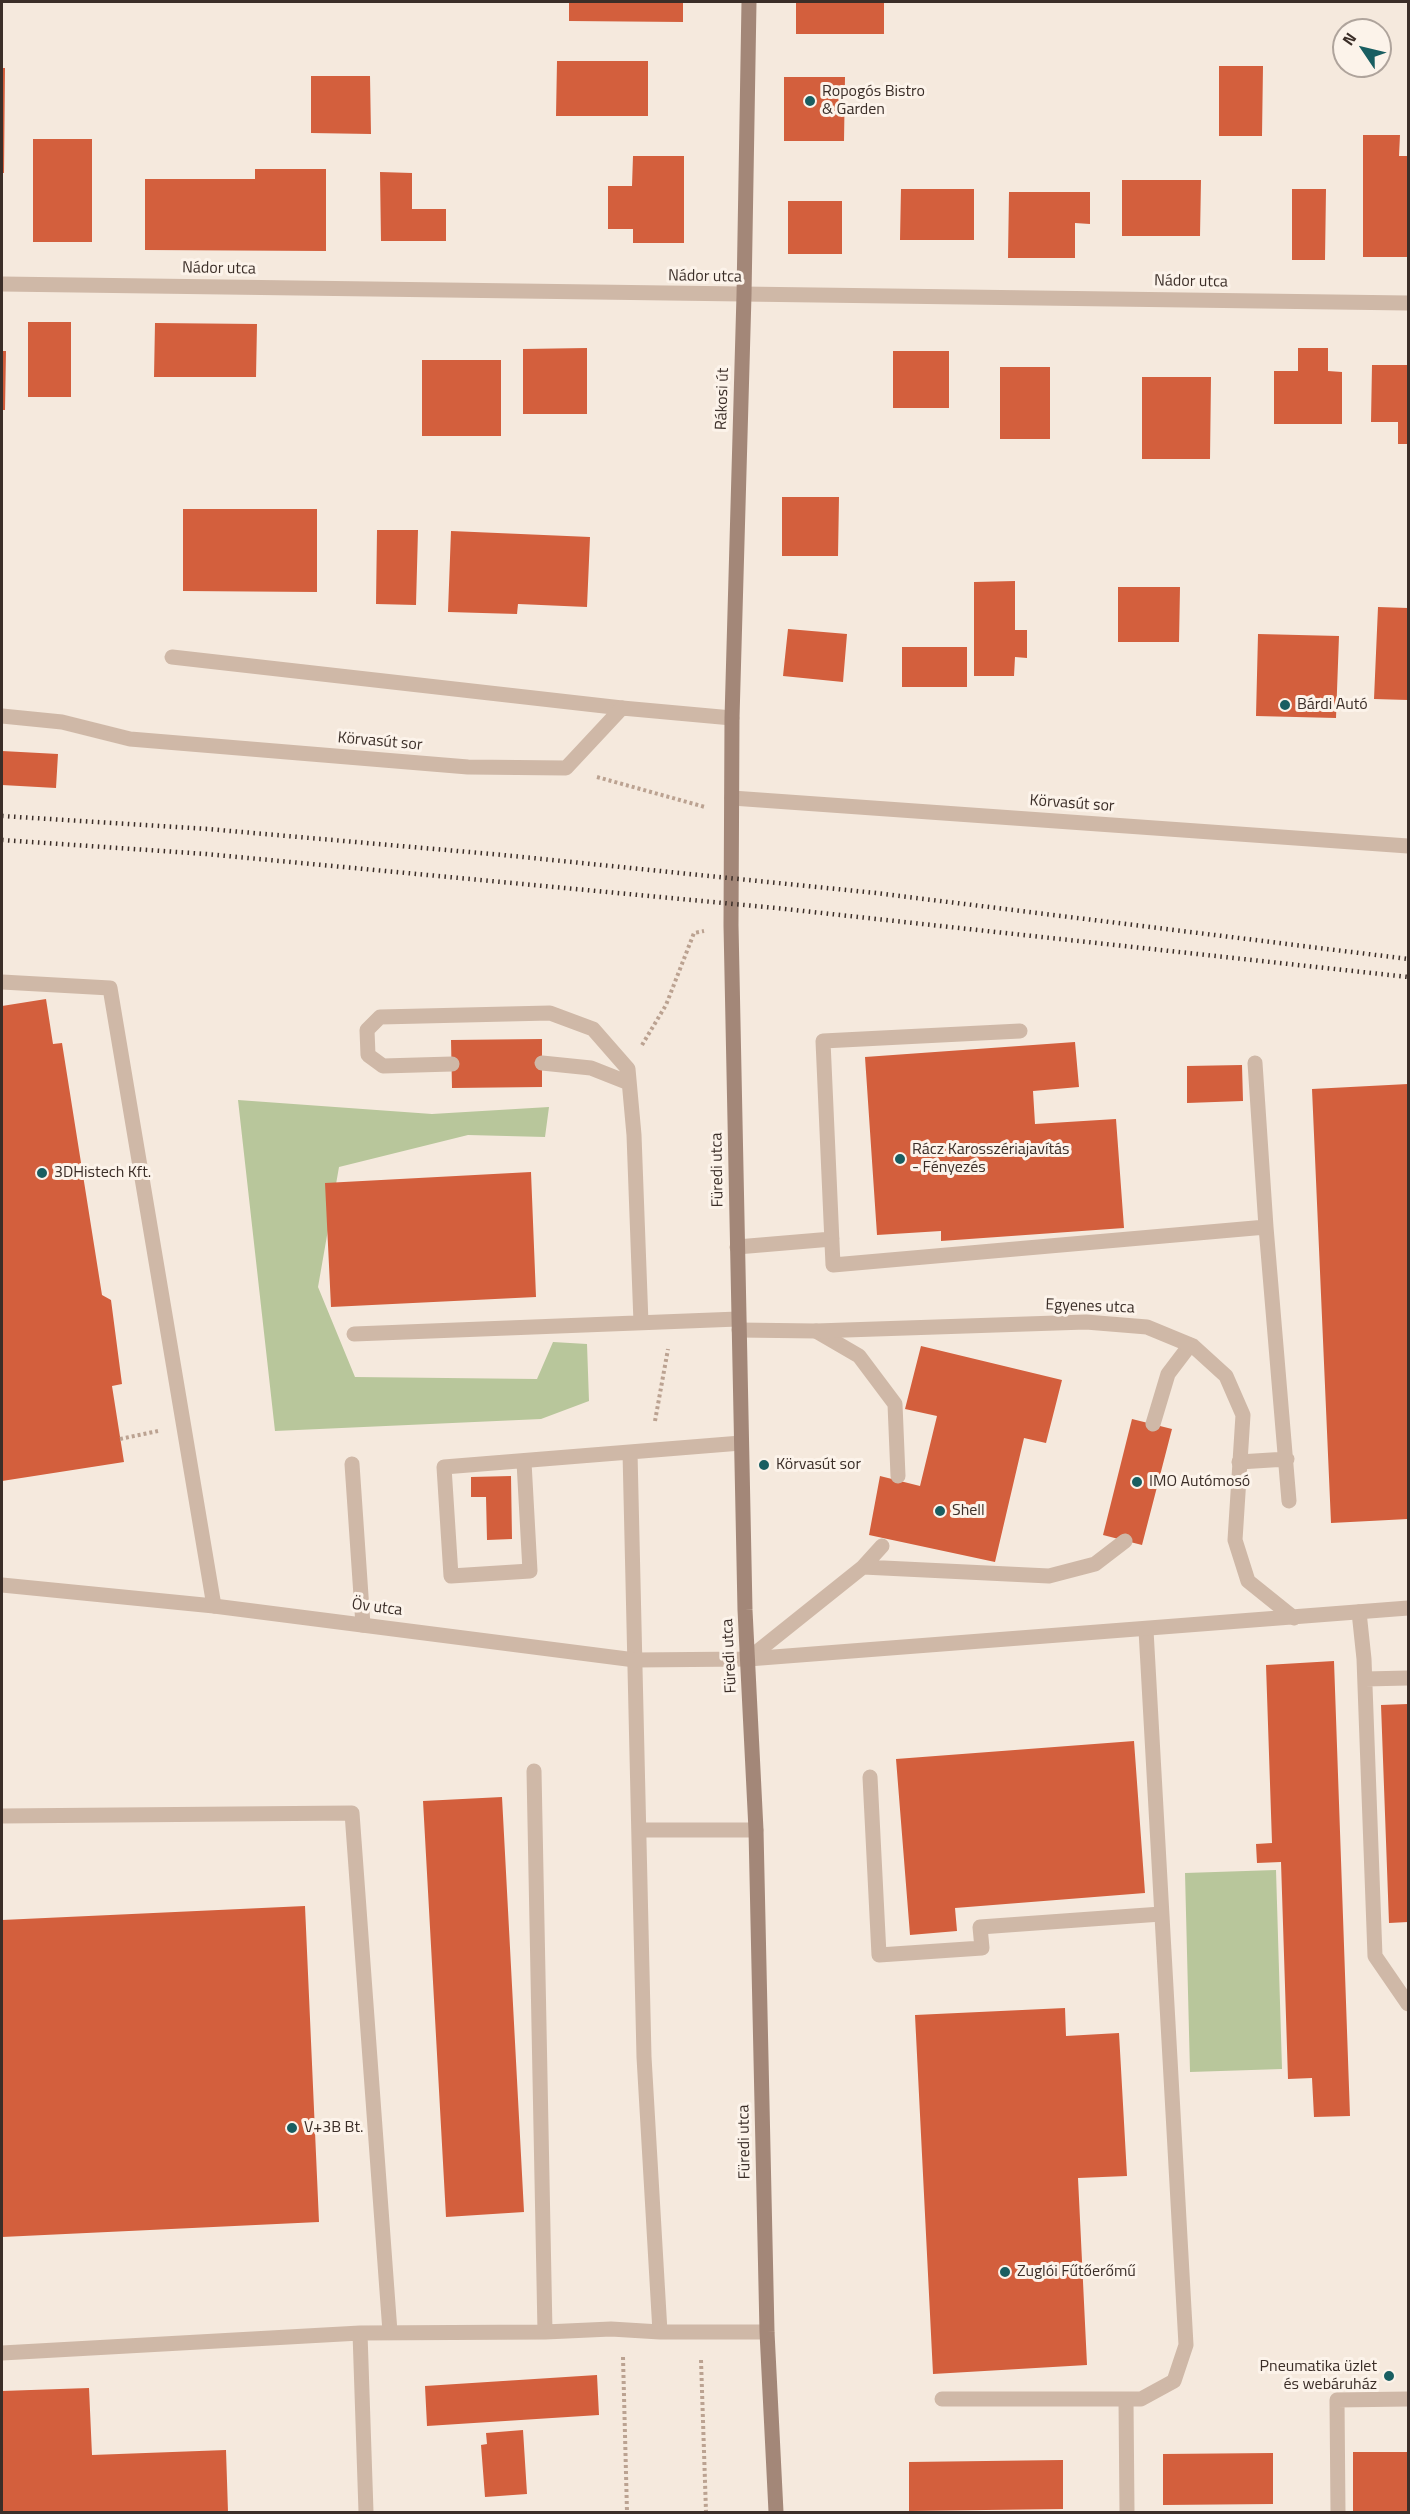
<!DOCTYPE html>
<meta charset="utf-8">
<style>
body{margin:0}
#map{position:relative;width:1410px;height:2514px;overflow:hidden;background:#f5e9dd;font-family:"Titillium Web",sans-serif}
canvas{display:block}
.frame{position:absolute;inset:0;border:3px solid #3b2e28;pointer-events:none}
.north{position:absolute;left:1332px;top:18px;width:60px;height:60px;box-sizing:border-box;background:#fcf3ea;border:2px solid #afa49c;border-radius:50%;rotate:305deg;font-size:16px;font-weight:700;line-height:24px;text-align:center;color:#3b2e28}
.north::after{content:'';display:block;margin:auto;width:21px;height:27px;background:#195e61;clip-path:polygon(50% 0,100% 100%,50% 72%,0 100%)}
</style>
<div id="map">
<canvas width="1410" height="2514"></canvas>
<div class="frame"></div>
<div class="north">N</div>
</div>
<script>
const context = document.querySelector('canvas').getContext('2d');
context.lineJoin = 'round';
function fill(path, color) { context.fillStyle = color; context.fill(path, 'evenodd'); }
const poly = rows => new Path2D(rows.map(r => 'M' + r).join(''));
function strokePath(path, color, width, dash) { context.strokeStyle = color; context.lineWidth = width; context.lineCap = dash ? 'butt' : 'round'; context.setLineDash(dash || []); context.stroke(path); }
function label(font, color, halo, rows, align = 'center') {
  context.font = font + ' "Titillium Web",sans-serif'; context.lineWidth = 6; context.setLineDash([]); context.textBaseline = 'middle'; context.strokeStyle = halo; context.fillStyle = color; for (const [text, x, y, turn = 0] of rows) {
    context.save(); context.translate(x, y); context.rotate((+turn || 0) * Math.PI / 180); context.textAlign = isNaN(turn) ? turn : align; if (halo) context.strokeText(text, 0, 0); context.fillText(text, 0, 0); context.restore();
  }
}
fill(poly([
 [238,1100,432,1114,549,1107,545,1137,468,1135,339,1167,318,1287,355,1377,537,1379,553,1342,587,1344,589,1401,541,1419,275,1431],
 [1276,1870,1282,2069,1190,2072,1185,1873]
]), '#b8c69b');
fill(poly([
 [569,2,683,2,683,22,569,21],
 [796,2,884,2,884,34,796,34],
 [557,61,648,61,648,116,556,116],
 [1219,66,1263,66,1262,136,1219,136],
 [2,68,5,68,4,173,2,173],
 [311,76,370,76,371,134,311,133],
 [784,77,845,77,844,141,784,141],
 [1363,135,1400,135,1399,156,1408,156,1408,257,1363,257],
 [33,139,92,139,92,242,33,242],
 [633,156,684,156,684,243,633,243,633,229,608,229,608,186,632,186],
 [255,169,326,169,326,251,145,250,145,179,255,179],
 [380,172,412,173,412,209,446,209,446,241,381,241],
 [1122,180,1201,180,1200,236,1122,236],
 [901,189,974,189,974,240,900,240],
 [1292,189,1326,189,1325,260,1292,260],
 [1009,192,1090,192,1090,224,1075,223,1075,258,1008,258],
 [788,201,842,201,842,254,788,254],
 [28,322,71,322,71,397,28,397],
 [155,323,257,324,256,377,154,377],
 [587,348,587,414,523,414,523,349],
 [1298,348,1328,348,1328,371,1342,372,1342,424,1274,424,1274,371,1298,371],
 [2,351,6,351,5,410,2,410],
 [893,351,949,351,949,408,893,408],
 [422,360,501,360,501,436,422,436],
 [1372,365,1408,365,1408,444,1398,444,1398,422,1371,422],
 [1000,367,1050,367,1050,439,1000,439],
 [1142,377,1211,377,1210,459,1142,459],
 [782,497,839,497,838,556,782,556],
 [183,509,317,509,317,592,183,591],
 [377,530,418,530,416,605,376,604],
 [451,531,590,537,587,607,518,604,517,614,448,612],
 [1015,581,1015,630,1027,630,1027,658,1015,657,1014,676,974,676,974,582],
 [1118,587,1180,587,1179,642,1118,642],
 [1378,607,1408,608,1408,700,1374,699],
 [788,629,847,634,843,682,783,676],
 [1258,634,1339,636,1336,718,1256,716],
 [902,647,967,647,967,687,902,687],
 [2,751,58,754,56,788,2,785],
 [46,999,53,1044,62,1043,102,1295,111,1300,122,1384,112,1386,124,1462,2,1481,2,1006],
 [542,1039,542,1087,452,1088,451,1040],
 [1075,1042,1079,1087,1033,1091,1035,1124,1116,1119,1124,1228,941,1241,941,1231,877,1235,865,1057],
 [1242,1065,1243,1101,1187,1103,1187,1066],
 [1408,1084,1408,1519,1331,1523,1312,1089],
 [531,1172,536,1297,331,1307,325,1183],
 [921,1346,1062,1380,1046,1443,1024,1438,995,1562,869,1535,880,1476,920,1486,937,1416,905,1409],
 [1132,1419,1172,1429,1142,1545,1103,1535],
 [511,1476,512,1539,487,1540,486,1497,471,1497,471,1477],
 [1334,1661,1350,2116,1314,2117,1312,2078,1288,2079,1281,1862,1257,1863,1256,1844,1272,1843,1266,1665],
 [1408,1704,1408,1922,1389,1923,1381,1705],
 [1134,1741,1145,1893,955,1908,957,1931,910,1935,896,1759],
 [502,1797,524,2212,446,2217,423,1801],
 [305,1906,319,2222,2,2237,2,1920],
 [1065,2008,1066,2036,1119,2033,1127,2176,1078,2178,1087,2365,933,2374,915,2015],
 [597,2375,599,2415,427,2426,425,2386],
 [89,2388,92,2455,226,2450,228,2512,2,2512,2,2391],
 [523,2430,527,2494,485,2497,481,2445,487,2444,486,2433],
 [1353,2452,1408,2452,1408,2512,1353,2512],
 [1273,2453,1273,2504,1163,2505,1163,2454],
 [1063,2460,1063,2509,909,2511,909,2462]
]), '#d35f3d');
strokePath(poly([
 [597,777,705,807],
 [642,1045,666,1005,694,933,704,931],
 [655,1421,668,1349],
 [120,1439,158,1431],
 [623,2357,627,2512],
 [701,2360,706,2512]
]), '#bba291', 4, [3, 3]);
strokePath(poly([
 [172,657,622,708],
 [2,982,110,988,214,1606],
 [1020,1031,823,1041,833,1265,1266,1227],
 [542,1063,591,1068,629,1083],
 [1255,1063,1266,1227,1289,1501],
 [452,1064,383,1066,368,1055,367,1030,380,1017,550,1013,593,1029,628,1069,634,1135,641,1323],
 [737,1247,832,1239],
 [816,1331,859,1356,895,1404,898,1476],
 [354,1334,738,1319],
 [1153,1424,1168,1374,1190,1345],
 [630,1452,644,2057,660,2332],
 [524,1462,530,1571,451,1576,444,1467,741,1443],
 [1239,1462,1287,1459],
 [352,1464,363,1625],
 [863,1567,1049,1576,1095,1564,1125,1541],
 [1359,1612,1364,1659,1375,1956,1408,2004],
 [748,1659,863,1567,882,1546],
 [1365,1679,1408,1678],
 [534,1771,545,2332],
 [870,1777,879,1955,982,1948,980,1927,1161,1914],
 [2,1816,352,1813,390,2332],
 [639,1830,756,1830],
 [360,2333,366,2512],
 [2,2353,360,2333,545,2332,611,2329,660,2332,767,2332],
 [942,2399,1141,2399,1174,2381,1186,2345,1146,1630],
 [1126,2400,1127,2512],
 [1338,2512,1337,2400,1408,2399]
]), '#cfb8a7', 15);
strokePath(poly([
 [2,284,1408,303],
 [2,716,62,722,130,739,468,767,566,768,622,708,732,718],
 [732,798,1408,846],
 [739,1330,816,1331,1086,1322,1147,1327,1193,1346,1226,1376,1243,1415,1235,1540,1248,1581,1294,1618],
 [2,1585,214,1606,635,1660,748,1659,1408,1608]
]), '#cfb8a7', 15);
strokePath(poly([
 [749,2,744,295,732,718,731,925,745,1610,756,1830,767,2332,776,2512]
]), '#a38778', 15);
strokePath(poly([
 [2,816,208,829,503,855,876,893,1408,959],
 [2,840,206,854,776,908,1408,977]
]), '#3b2e28', 4.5, [1.5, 4.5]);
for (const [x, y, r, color] of [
 [810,101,6,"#195e61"],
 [1285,705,6,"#195e61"],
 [900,1159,6,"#195e61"],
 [42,1173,6,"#195e61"],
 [764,1465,6,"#195e61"],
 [1137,1482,6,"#195e61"],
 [940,1511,6,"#195e61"],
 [292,2128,6,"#195e61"],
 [1005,2272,6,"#195e61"],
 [1389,2376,6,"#195e61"]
]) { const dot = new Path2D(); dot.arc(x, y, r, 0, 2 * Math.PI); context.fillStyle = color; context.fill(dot); strokePath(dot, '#fcf3ea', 2); }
label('16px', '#3b2e28', '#fcf3ea', [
 ["Ropogós Bistro",822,92],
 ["& Garden",822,110],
 ["Bárdi Autó",1297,705],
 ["Rácz Karosszériajavítás",912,1150],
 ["- Fényezés",912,1168],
 ["3DHistech Kft.",54,1173],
 ["Körvasút sor",776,1465],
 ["IMO Autómosó",1149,1482],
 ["Shell",952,1511],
 ["V+3B Bt.",304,2128],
 ["Zuglói Fűtőerőmű",1017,2272],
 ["Pneumatika üzlet",1377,2367,"right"],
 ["és webáruház",1377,2385,"right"]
], 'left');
label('16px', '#3b2e28', '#fcf3ea', [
 ["Nádor utca",219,269,1],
 ["Nádor utca",705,277,1],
 ["Nádor utca",1191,282,1],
 ["Rákosi út",723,399,-88],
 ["Körvasút sor",380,742,5],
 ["Körvasút sor",1072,804,4],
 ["Füredi utca",718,1170,-91],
 ["Egyenes utca",1090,1307,2],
 ["Öv utca",377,1608,7],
 ["Füredi utca",730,1656,-93],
 ["Füredi utca",745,2142,-91]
]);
</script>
